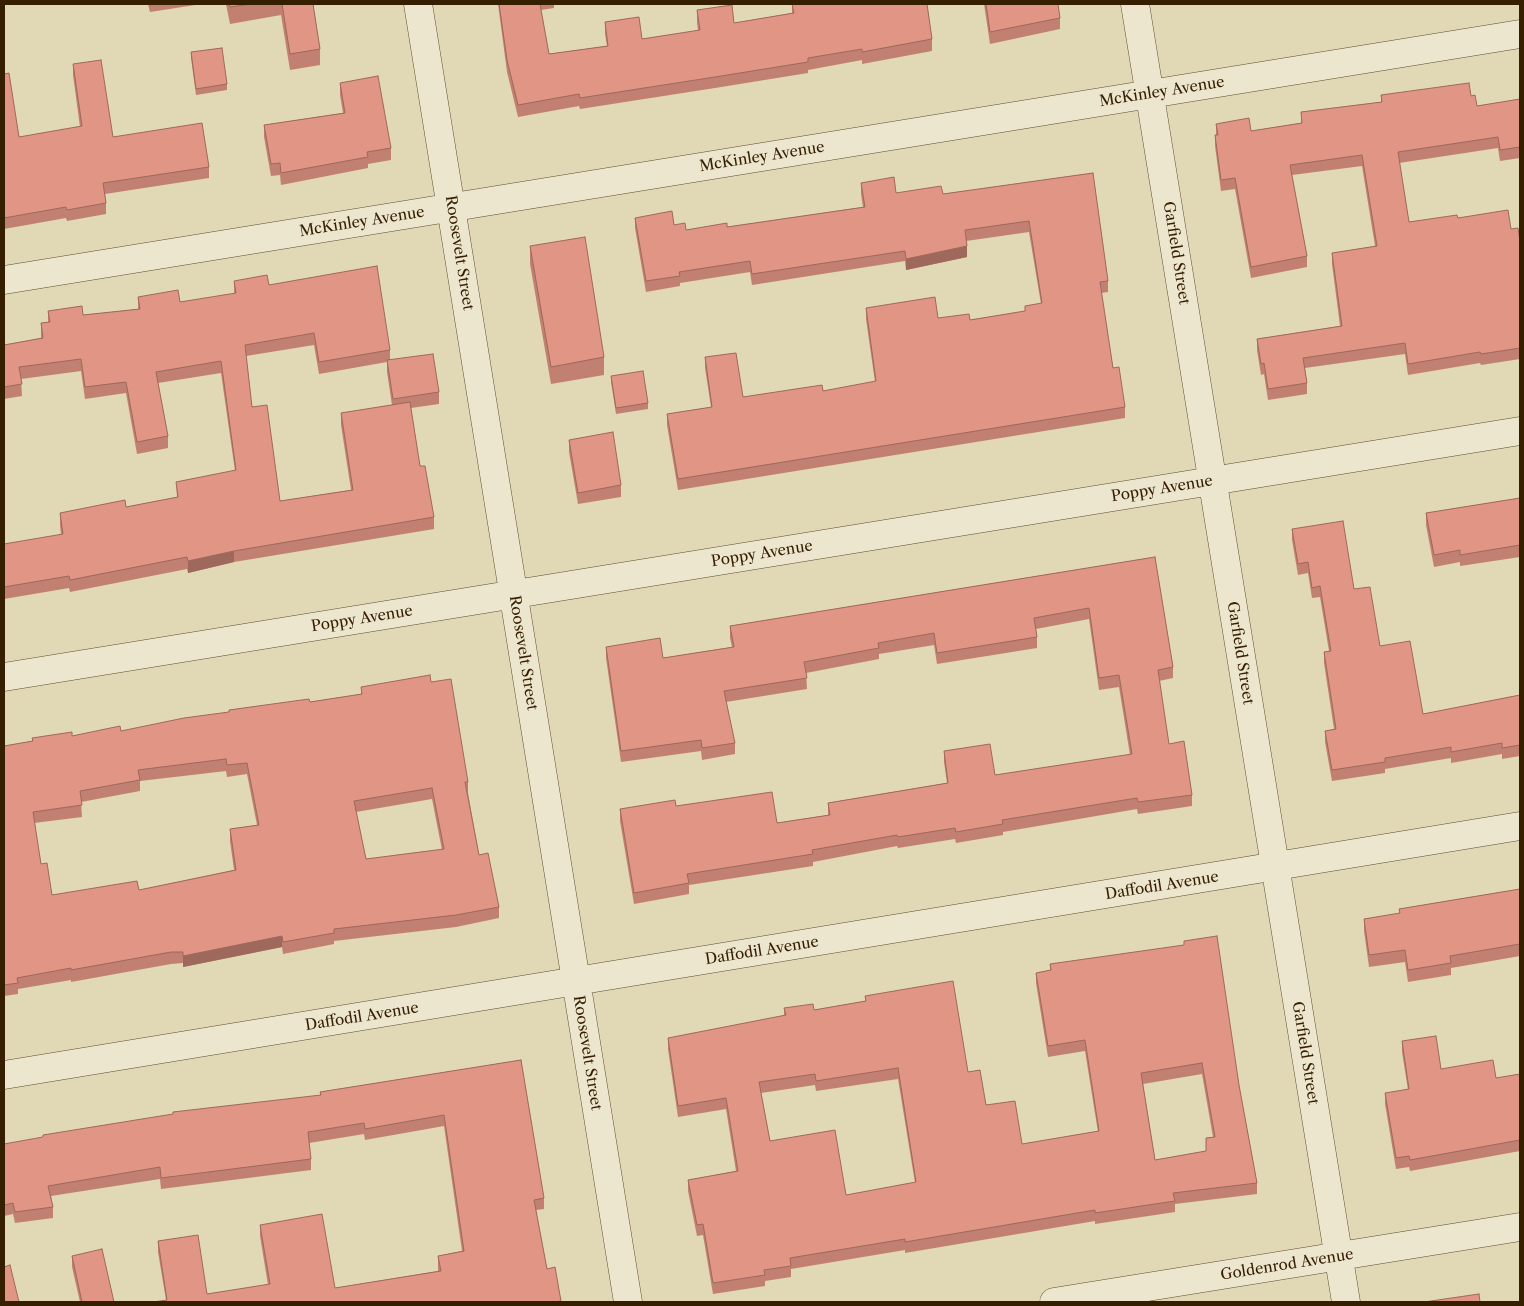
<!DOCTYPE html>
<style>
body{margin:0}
#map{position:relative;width:1524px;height:1306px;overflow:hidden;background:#e1d8b5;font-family:"Libre Caslon Text",serif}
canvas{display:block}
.frame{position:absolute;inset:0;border:5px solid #361e00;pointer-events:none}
</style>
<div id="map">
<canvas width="1524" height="1306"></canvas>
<div class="frame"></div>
</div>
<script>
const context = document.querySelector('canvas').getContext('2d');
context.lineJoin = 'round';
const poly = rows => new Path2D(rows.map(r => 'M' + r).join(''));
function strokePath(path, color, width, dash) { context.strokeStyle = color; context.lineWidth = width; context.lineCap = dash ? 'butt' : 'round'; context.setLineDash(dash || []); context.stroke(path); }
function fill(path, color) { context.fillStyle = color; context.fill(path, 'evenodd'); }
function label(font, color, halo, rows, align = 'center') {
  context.font = font + ' "Libre Caslon Text",serif'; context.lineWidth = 4; context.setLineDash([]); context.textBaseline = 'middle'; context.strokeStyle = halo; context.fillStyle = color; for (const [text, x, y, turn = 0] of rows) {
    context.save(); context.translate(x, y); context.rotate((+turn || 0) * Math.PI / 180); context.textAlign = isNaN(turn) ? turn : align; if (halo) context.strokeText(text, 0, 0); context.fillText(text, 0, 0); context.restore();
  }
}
const minor = poly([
 [418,4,628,1302],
 [1135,4,1346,1302],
 [4,280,1520,34],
 [4,677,1520,431],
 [4,1075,1520,826],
 [1054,1302,1520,1227]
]);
strokePath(minor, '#614c2d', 29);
strokePath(minor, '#ece6cf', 28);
fill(poly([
 [148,4,202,4,150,12],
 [226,4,313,4,320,49,320,65,290,70,281,15,230,24],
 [498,4,554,4,554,8,541,10,549,54,607,46,605,34,605,22,642,39,698,31,697,22,697,10,734,23,792,13,792,4,927,4,932,39,932,51,862,64,862,60,808,70,808,73,715,88,580,109,579,106,518,117,507,72],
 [984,4,1058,4,1060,18,1060,29,990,44],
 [191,52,227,84,227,90,196,95,191,58],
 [73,64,113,137,209,167,209,178,105,194,106,203,106,214,67,221,66,218,4,229,4,74,19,137,80,127,73,75],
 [340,83,391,148,391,160,368,164,368,168,281,185,280,175,271,176,264,137,264,125,343,113,340,95],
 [1381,95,1471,96,1477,106,1520,99,1520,158,1500,161,1498,148,1399,163,1409,222,1458,218,1511,229,1520,241,1520,359,1481,365,1480,363,1408,375,1405,354,1305,368,1307,383,1307,394,1268,400,1264,374,1261,375,1257,350,1257,339,1340,326,1332,264,1332,253,1375,246,1362,166,1292,175,1307,256,1307,267,1251,278,1235,189,1221,191,1215,146,1215,135,1216,135,1216,124,1251,131,1301,123,1301,112,1381,102],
 [1093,173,1108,281,1108,292,1101,293,1113,368,1125,407,1125,418,678,490,667,425,667,414,711,407,705,368,705,357,743,397,823,391,875,382,866,319,866,308,938,318,970,320,1025,311,1025,306,1041,304,1029,232,966,241,967,257,906,270,905,261,752,285,750,272,680,283,680,286,646,292,635,228,635,218,674,225,686,230,727,227,863,207,861,194,861,183,896,193,943,194],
 [530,246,604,357,604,375,551,384,530,264],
 [234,281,269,285,390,350,390,360,439,392,439,404,411,408,420,466,434,517,434,529,234,562,188,573,187,569,70,592,69,588,4,599,4,544,61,535,60,525,60,513,126,507,177,497,176,482,235,471,221,373,158,383,168,436,168,448,137,454,126,393,85,399,81,371,21,379,22,396,4,399,4,345,41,338,41,323,48,322,48,311,83,315,138,309,138,297,180,302,234,294],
 [314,345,319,374,387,362,387,372,392,405,341,413,341,425,351,490,280,501,252,407,246,356],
 [611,376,648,403,648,409,616,414,611,382],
 [569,440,621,485,621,497,578,504,569,452],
 [1520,498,1520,557,1460,566,1460,562,1434,567,1426,525,1426,513],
 [1292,529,1354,589,1380,646,1423,714,1520,695,1520,756,1502,759,1502,754,1451,763,1451,758,1385,769,1385,773,1332,781,1325,742,1325,731,1334,729,1324,663,1324,652,1329,651,1320,597,1312,598,1308,573,1298,575,1292,540],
 [1155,557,1173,667,1173,678,1159,681,1169,744,1192,795,1192,806,1138,814,1137,809,1003,832,1003,835,956,843,955,839,898,848,897,846,813,862,813,866,689,885,689,894,634,904,620,821,620,809,676,806,777,823,828,815,828,803,947,783,944,762,944,751,995,775,1130,755,1119,687,1099,690,1089,619,1036,629,1037,637,1037,648,937,664,934,645,879,654,879,659,806,673,807,689,726,702,735,743,735,754,702,760,701,751,621,762,606,658,606,647,663,658,732,647,730,638,730,626],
 [431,682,468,782,468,793,479,855,499,907,499,918,456,927,334,941,334,944,283,954,282,947,183,967,183,963,171,964,71,982,71,980,18,989,18,994,4,996,4,746,32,741,32,738,72,736,121,731,361,694,361,687],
 [226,771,227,777,247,774,257,825,230,829,230,841,234,870,139,890,52,895,41,864,34,823,82,817,81,802,140,791,140,781],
 [432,799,442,850,366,859,356,812],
 [1520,889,1520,956,1451,968,1451,975,1408,982,1405,962,1369,967,1364,931,1364,919,1399,914,1399,909],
 [1050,964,1239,1085,1257,1183,1257,1194,1175,1204,1175,1212,1095,1224,1095,1221,905,1253,905,1250,791,1269,791,1277,765,1281,765,1286,713,1294,703,1235,697,1236,688,1191,688,1180,736,1171,726,1109,678,1117,668,1049,668,1038,784,1016,784,1008,814,1010,865,1001,865,996,968,1072,986,1105,1022,1144,1098,1132,1085,1051,1048,1057,1036,983,1036,973,1050,970],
 [1202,1074,1213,1137,1206,1138,1206,1151,1155,1160,1143,1084],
 [898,1079,915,1183,846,1195,770,1141,761,1093,815,1085,816,1091],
 [1402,1041,1441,1069,1496,1078,1520,1074,1520,1151,1410,1171,1409,1167,1396,1169,1385,1104,1385,1093,1408,1090,1402,1052],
 [521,1060,544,1198,544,1209,536,1210,547,1269,555,1267,561,1302,153,1302,166,1300,158,1252,158,1241,207,1294,268,1285,260,1236,260,1225,335,1288,438,1271,438,1256,462,1251,444,1126,365,1140,364,1134,309,1143,311,1159,311,1170,161,1189,160,1179,51,1196,53,1207,53,1218,15,1223,13,1214,4,1216,4,1144,320,1095,320,1092],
 [72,1256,114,1302,80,1302,72,1267]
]), '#c28072');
fill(poly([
 [967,246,967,257,906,270,906,259],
 [234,551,234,562,188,573,188,561],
 [282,936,282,947,183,967,183,956]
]), '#9e685c');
const building = poly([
 [229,4,251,4,230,7,229,4],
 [282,4,313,4,320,49,290,54,282,4],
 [499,4,540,4,549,54,608,46,605,22,639,17,642,39,700,30,697,10,732,5,734,23,794,13,792,4,927,4,932,39,862,52,862,49,808,58,808,62,715,77,580,98,579,94,518,105,507,60,499,4],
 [986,4,1058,4,1060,18,990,32,986,4],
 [222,48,227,84,196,89,191,52,222,48],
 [101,60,113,137,202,123,209,167,103,183,106,203,67,210,66,207,4,218,4,74,9,73,19,137,82,126,73,64,101,60],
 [378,76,391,148,367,152,368,157,281,173,280,163,271,164,264,125,345,113,340,83,378,76],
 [1469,83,1471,96,1475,95,1477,106,1520,99,1520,147,1500,150,1498,137,1398,152,1409,222,1457,215,1458,218,1508,210,1511,229,1518,228,1520,241,1520,348,1481,354,1480,352,1408,364,1405,343,1303,358,1307,383,1268,389,1264,363,1261,364,1257,339,1342,326,1332,253,1377,246,1362,155,1290,165,1307,256,1251,267,1235,178,1221,180,1215,135,1218,135,1216,124,1249,118,1251,131,1302,123,1301,112,1382,102,1381,95,1469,83],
 [1093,173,1108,281,1100,282,1113,368,1119,367,1125,407,678,479,667,414,712,407,705,357,736,353,743,397,822,385,823,391,876,381,866,308,935,297,938,318,969,314,970,320,1025,311,1025,306,1042,303,1029,221,965,230,967,246,906,259,905,251,752,274,750,261,679,272,680,276,646,281,635,218,672,211,674,225,685,223,686,230,727,223,727,227,865,207,861,183,894,177,896,193,941,186,943,194,1093,173],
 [585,237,604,357,551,367,530,246,585,237],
 [377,266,390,350,319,362,314,333,245,345,252,407,267,405,280,501,353,490,341,413,410,402,420,466,425,466,434,517,234,551,188,561,187,557,70,580,69,576,4,587,4,544,63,534,60,513,125,500,126,507,178,497,176,482,236,470,221,361,156,372,168,436,137,442,126,382,85,387,81,359,19,367,22,384,4,387,4,345,43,338,41,323,50,322,48,311,82,306,83,315,140,309,138,297,178,290,180,302,236,293,234,281,267,275,269,285,377,266],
 [433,354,439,392,393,399,387,360,433,354],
 [643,371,648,403,616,408,611,376,643,371],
 [613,432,621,485,578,493,569,440,613,432],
 [1520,498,1520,545,1460,555,1460,550,1434,555,1426,513,1520,498],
 [1343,521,1354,589,1370,587,1380,646,1410,641,1423,714,1520,695,1520,745,1502,748,1502,743,1451,752,1451,747,1385,758,1385,762,1332,770,1325,731,1336,729,1324,652,1331,651,1320,586,1312,588,1308,562,1298,564,1292,529,1343,521],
 [1155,557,1173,667,1158,670,1169,744,1184,741,1192,795,1138,802,1137,798,1002,820,1003,824,956,832,955,828,898,837,897,835,812,850,813,854,687,874,689,883,634,893,620,809,675,800,676,806,772,792,777,823,830,815,828,803,948,783,944,751,990,744,995,775,1132,754,1119,675,1099,678,1089,608,1034,618,1037,637,937,653,934,633,878,643,879,648,804,662,807,678,724,691,735,743,702,748,701,740,621,751,606,647,660,638,663,658,734,647,730,626,1155,557],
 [430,675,431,682,451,679,468,782,465,782,479,855,488,853,499,907,456,915,334,929,334,933,283,942,282,936,183,956,183,952,171,952,71,970,71,968,17,978,18,983,4,985,4,746,33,741,32,738,72,732,72,736,120,726,121,731,184,718,229,712,229,710,309,699,310,702,362,694,361,687,430,675],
 [226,759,227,765,247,763,259,825,230,829,236,870,139,890,137,881,52,895,47,863,41,864,33,812,82,805,80,791,140,780,138,770,226,759],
 [432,788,444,849,366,859,354,801,432,788],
 [1520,889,1520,944,1450,956,1451,963,1408,970,1405,950,1369,955,1364,919,1400,913,1399,909,1520,889],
 [1217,936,1239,1085,1257,1183,1173,1193,1175,1201,1095,1213,1095,1210,905,1242,905,1239,790,1258,791,1266,764,1270,765,1275,713,1283,703,1224,697,1225,688,1180,738,1171,726,1098,678,1106,668,1038,786,1015,784,1008,813,1004,814,1010,866,1001,865,996,953,981,968,1072,980,1070,986,1105,1015,1101,1022,1144,1099,1131,1085,1040,1048,1046,1036,973,1051,970,1050,964,1184,945,1184,941,1217,936],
 [1202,1063,1215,1137,1206,1138,1206,1151,1155,1160,1141,1073,1202,1063],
 [898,1068,916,1182,846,1195,835,1130,770,1141,759,1082,815,1074,816,1081,898,1068],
 [1436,1036,1441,1069,1493,1060,1496,1078,1520,1074,1520,1140,1410,1160,1409,1156,1396,1158,1385,1093,1409,1089,1402,1041,1436,1036],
 [521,1060,544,1198,534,1200,547,1269,555,1267,561,1301,553,1302,153,1302,167,1300,158,1241,198,1235,207,1294,270,1284,260,1225,322,1214,335,1288,441,1271,438,1256,464,1251,444,1115,365,1129,364,1123,308,1132,311,1159,161,1178,160,1167,48,1186,53,1207,15,1212,13,1203,4,1205,4,1144,43,1137,43,1135,173,1114,173,1112,321,1095,320,1092,521,1060],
 [102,1249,114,1302,82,1302,72,1256,102,1249],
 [10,1265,19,1302,4,1302,4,1267,10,1265],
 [1479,1294,1480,1302,1424,1302,1479,1294]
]);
fill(building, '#e19584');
strokePath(building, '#9e685c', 1);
label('15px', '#361e00', '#ece6cf', [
 ["McKinley Avenue",1162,92,-9],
 ["McKinley Avenue",762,157,-9],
 ["McKinley Avenue",362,222,-9],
 ["Roosevelt Street",459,253,81],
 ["Garfield Street",1176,253,81],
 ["Poppy Avenue",1162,489,-9],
 ["Poppy Avenue",762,554,-9],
 ["Poppy Avenue",362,619,-9],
 ["Roosevelt Street",523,653,81],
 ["Garfield Street",1240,653,81],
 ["Daffodil Avenue",1162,886,-9],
 ["Daffodil Avenue",762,951,-9],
 ["Daffodil Avenue",362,1017,-9],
 ["Roosevelt Street",587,1053,81],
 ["Garfield Street",1305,1053,81],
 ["Goldenrod Avenue",1287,1265,-9]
]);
</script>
